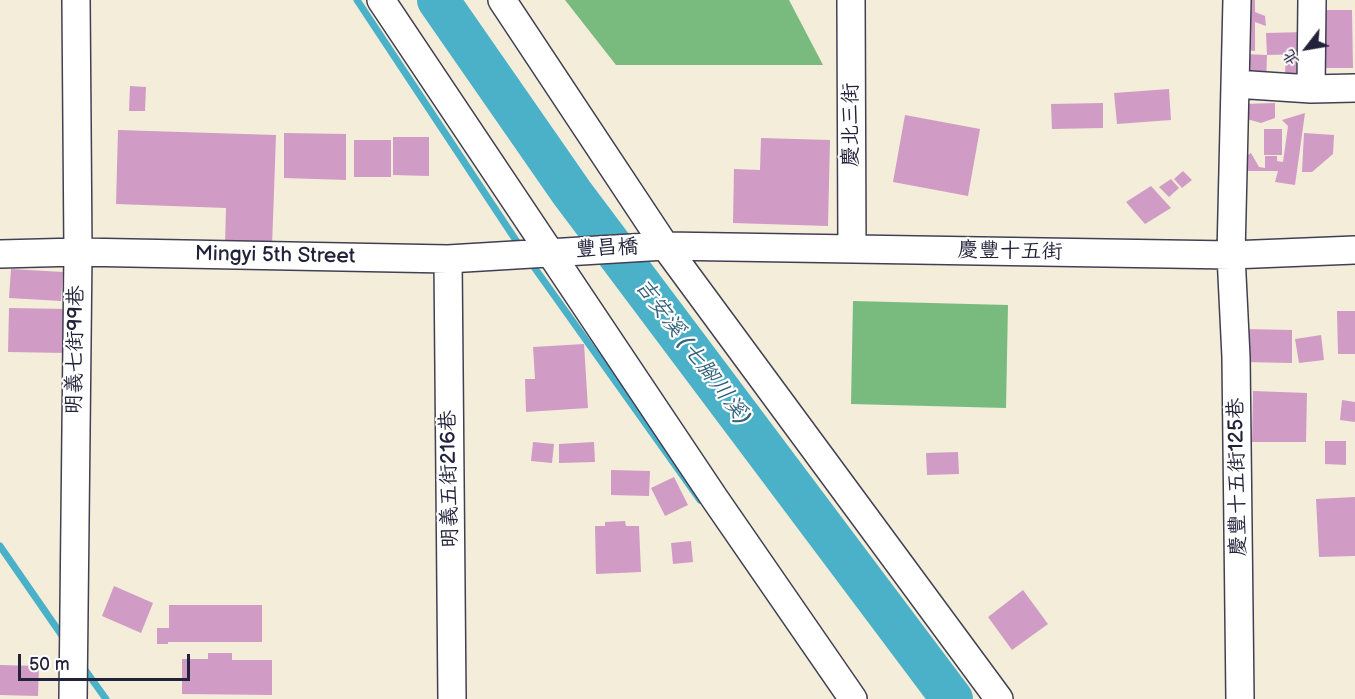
<!DOCTYPE html>
<meta charset="utf-8">
<style>
body{margin:0}
#map{position:relative;width:1355px;height:699px;overflow:hidden;background:#f3edd9;font-family:"Balsamiq Sans","LXGW WenKai TC",sans-serif}
canvas{display:block}
.north{position:absolute;left:1277px;top:18px;width:60px;height:60px;-webkit-text-stroke:4px #fff;paint-order:stroke;rotate:239deg;font-size:16px;font-weight:700;line-height:24px;text-align:center;color:#22223b}
.north::after{content:'';display:block;margin:auto;width:21px;height:27px;background:#22223b;clip-path:polygon(50% 0,100% 100%,50% 72%,0 100%)}
.scale{position:absolute;left:18px;top:654px;width:172px;height:27px;box-sizing:border-box;border:3px solid #22223b;border-top:0;padding-left:8px;font-size:18px;line-height:21px;white-space:nowrap;color:#22223b;-webkit-text-stroke:4px #fff;paint-order:stroke}
</style>
<div id="map">
<canvas width="1355" height="699"></canvas>
<div class="north">北</div>
<div class="scale">50 m</div>
</div>
<script>
const context = document.querySelector('canvas').getContext('2d');
context.lineJoin = 'round';
function fill(path, color) { context.fillStyle = color; context.fill(path, 'evenodd'); }
const poly = rows => new Path2D(rows.map(r => 'M' + r).join(''));
function strokePath(path, color, width, dash) { context.strokeStyle = color; context.lineWidth = width; context.lineCap = dash ? 'butt' : 'round'; context.setLineDash(dash || []); context.stroke(path); }
function label(font, color, halo, rows, align = 'center') {
  context.font = font + ' "Balsamiq Sans","LXGW WenKai TC",sans-serif'; context.lineWidth = 4.5; context.setLineDash([]); context.textBaseline = 'middle'; context.strokeStyle = halo; context.fillStyle = color; for (const [text, x, y, turn = 0] of rows) {
    context.save(); context.translate(x, y); context.rotate((+turn || 0) * Math.PI / 180); context.textAlign = isNaN(turn) ? turn : align; if (halo) context.strokeText(text, 0, 0); context.fillText(text, 0, 0); context.restore();
  }
}
fill(poly([
 [565,0,789,0,823,65,616,65],
 [853,301,1008,305,1006,408,851,404]
]), '#79bb7e');
strokePath(poly([
 [357,0,521,248],
 [529,260,700,500],
 [0,546,65,640],
 [83,667,106,699]
]), '#4ab1c9', 7);
strokePath(poly([
 [438,0,572,193,952,699]
]), '#4ab1c9', 42);
fill(poly([
 [1245,0,1255,0,1255,12,1265,16,1266,26,1255,22,1255,51,1243,50],
 [1317,10,1352,10,1353,68,1318,68],
 [1305,32,1306,54,1267,55,1266,33],
 [1243,54,1267,55,1266,85,1242,84],
 [1286,57,1304,57,1300,74,1285,73],
 [130,86,146,87,145,111,129,111],
 [1169,89,1171,120,1117,124,1114,93],
 [1103,103,1103,128,1052,129,1051,104],
 [1275,103,1275,118,1261,123,1243,118,1243,104],
 [1305,113,1295,185,1275,182,1278,171,1244,171,1244,157,1251,153,1259,167,1265,168,1265,156,1277,156,1277,161,1283,162,1288,126,1282,120],
 [905,115,980,129,968,196,893,182],
 [1264,129,1282,129,1282,155,1264,155],
 [118,130,276,135,272,247,225,245,226,208,116,204],
 [284,133,346,134,346,180,284,178],
 [1304,133,1334,135,1333,154,1312,172,1302,172],
 [393,137,429,137,429,176,393,175],
 [761,138,830,140,828,226,733,223,734,169,760,170],
 [354,140,391,140,391,177,354,177],
 [1183,171,1192,180,1182,188,1174,179],
 [1171,179,1179,188,1169,197,1159,187],
 [1151,186,1171,208,1145,224,1126,202],
 [11,269,63,272,61,301,9,298],
 [9,308,68,309,68,353,8,352],
 [1337,311,1355,311,1355,354,1338,354],
 [1244,329,1292,330,1292,363,1243,362],
 [1321,335,1324,360,1299,363,1295,339],
 [584,344,588,408,526,412,525,379,535,379,533,347],
 [1253,391,1307,393,1306,442,1252,442],
 [1342,400,1355,402,1355,422,1340,420],
 [1325,441,1346,441,1346,465,1325,464],
 [533,442,554,444,552,463,531,461],
 [594,442,595,462,559,463,559,444],
 [958,452,959,474,927,475,926,453],
 [611,470,650,471,649,496,611,495],
 [674,477,688,505,665,516,651,488],
 [1355,497,1355,556,1319,557,1316,499],
 [625,521,626,526,639,526,641,572,596,574,595,526,605,526,605,522],
 [691,541,693,562,673,564,671,543],
 [114,586,153,603,141,633,102,616],
 [1023,590,1048,624,1012,650,988,617],
 [169,605,262,605,262,642,168,642,168,644,157,644,157,628,169,628],
 [208,653,232,653,232,660,272,660,272,695,182,694,182,659,208,659],
 [0,665,39,666,38,696,0,695]
]), '#d09cc5');
const minor = poly([
 [381,0,715,499,853,699],
 [502,0,665,246,999,699],
 [851,0,852,249],
 [1237,0,1231,255,1236,357,1240,699],
 [1235,84,1311,89,1355,88],
 [1311,89,1312,0],
 [0,254,78,252,448,259,665,246,1231,255,1355,250],
 [448,259,452,699],
 [73,699,78,252,76,0]
]);
strokePath(minor, '#414053', 30);
strokePath(minor, '#fff', 27);
label('21px', '#22223b', '#fff', [
 ["慶北三街",852,125,-90],
 ["豐昌橋",607,249,-3],
 ["慶豐十五街",1010,252,1],
 ["Mingyi 5th Street",275,256,1],
 ["明義七街99巷",76,350,-89],
 ["慶豐十五街125巷",1238,477,-91],
 ["明義五街216巷",450,479,-91]
]);
label('italic 22px', '#34627b', '#fff', [
 ["吉安溪 (七腳川溪)",692,352,53]
]);
</script>
